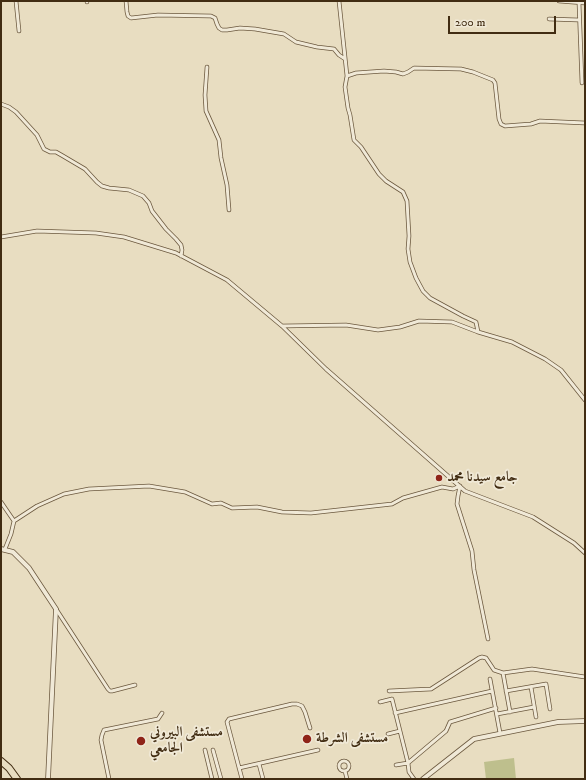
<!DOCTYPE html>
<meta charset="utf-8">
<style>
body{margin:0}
#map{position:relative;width:586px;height:780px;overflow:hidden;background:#e8ddc1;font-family:"IM FELL DW Pica",serif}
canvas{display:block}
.frame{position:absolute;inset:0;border:2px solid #412c12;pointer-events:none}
.scale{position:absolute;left:448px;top:16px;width:108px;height:18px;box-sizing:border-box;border:2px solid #412c12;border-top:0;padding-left:5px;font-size:12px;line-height:14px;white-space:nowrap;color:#412c12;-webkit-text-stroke:3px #f0e9d7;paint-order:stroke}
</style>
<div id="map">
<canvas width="586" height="780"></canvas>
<div class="frame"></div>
<div class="scale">200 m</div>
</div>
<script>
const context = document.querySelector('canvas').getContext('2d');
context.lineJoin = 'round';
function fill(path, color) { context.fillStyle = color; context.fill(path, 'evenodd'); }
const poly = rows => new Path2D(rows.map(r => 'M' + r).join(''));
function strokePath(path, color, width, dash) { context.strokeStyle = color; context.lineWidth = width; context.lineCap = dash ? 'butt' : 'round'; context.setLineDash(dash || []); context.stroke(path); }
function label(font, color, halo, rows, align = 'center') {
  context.font = font + ' "IM FELL DW Pica",Amiri,serif'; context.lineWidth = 3.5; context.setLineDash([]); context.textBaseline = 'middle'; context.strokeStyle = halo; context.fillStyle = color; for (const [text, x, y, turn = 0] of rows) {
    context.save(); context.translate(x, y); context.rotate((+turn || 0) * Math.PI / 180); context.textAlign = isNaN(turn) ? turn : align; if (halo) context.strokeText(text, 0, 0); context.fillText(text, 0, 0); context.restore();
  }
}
fill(poly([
 [514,758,516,779,486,779,484,762]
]), '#bebf8d');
const minor = poly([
 [16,1,19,31],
 [87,1,87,2],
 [126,1,127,12,128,16,131,18,158,15,211,16,215,18,217,24,219,28,222,30,227,30,240,28,255,29,284,34,296,42,317,47,334,49,339,55,345,59],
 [339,1,347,76,345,87,348,108,350,115,354,140,361,147,379,174,386,181,403,192,407,201,409,236,408,249,410,262,416,278,423,291,430,298,463,316,476,322,478,332],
 [559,1,585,3],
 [579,3,582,83],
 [549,19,579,20],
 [207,67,205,95,206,111,219,140,221,158,227,185,229,210],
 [347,76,356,73,384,71,396,72,403,74,408,72,414,68,461,69,473,72,493,80,495,83,499,119,501,124,505,126,531,124,540,121,585,123],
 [1,104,9,107,16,112,37,135,44,149,50,152,56,152,63,156,85,169,97,182,102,186,109,188,129,190,143,196,149,203,152,211,166,229,176,239,181,245,182,250,181,256],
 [1,237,37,231,96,233,124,237,176,253,227,280,282,326,326,369,465,491,533,517,574,543,585,553],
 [282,326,346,325,378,330,400,327,419,321,452,322,478,332,512,342,545,359,561,370,585,400],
 [1,502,14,521,11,534,5,549],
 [14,521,37,506,64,494,89,489,149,486,185,492,212,504,221,503,232,508,257,507,282,512,311,513,392,504,403,498,442,487,453,489,460,486,458,496,457,504,472,551,474,570,488,639],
 [56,609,108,689,110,691,112,691,135,685],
 [503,673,510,712],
 [490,679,500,733],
 [531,687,536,717],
 [389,691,431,689,479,658,482,657,486,658,494,670,503,673,532,669,585,677],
 [506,691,546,684,550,709],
 [380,702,392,699,408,763,409,772,414,779],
 [395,713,492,691],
 [497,714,534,707],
 [388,734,400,731],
 [205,750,212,779],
 [213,750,221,779],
 '339 766a5 5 0 1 1 10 0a5 5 0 1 1-10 0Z',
 [259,764,263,779],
 [396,765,408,763,446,731,450,722,496,708],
 [239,768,318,750],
 [345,771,347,779],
 [109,779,101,740,102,735,104,730,158,719,162,713],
 [242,779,227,722,229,719,292,704,297,704,302,706,305,712,310,728]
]);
const tertiary = poly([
 [1,549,13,552,29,568,56,609,48,779],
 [423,779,474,739,558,722,585,721]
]);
const motorway = poly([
 [1,761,9,768,17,779]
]);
strokePath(minor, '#6b583e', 4.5);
strokePath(tertiary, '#6b583e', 5.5);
strokePath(motorway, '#412c12', 8);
strokePath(minor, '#f0e9d7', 3);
strokePath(tertiary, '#f0e9d7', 4);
strokePath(motorway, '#e8ddc1', 6);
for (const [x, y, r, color] of [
 [439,478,4,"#8f2418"],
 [307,739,5,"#8f2418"],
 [141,741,5,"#8f2418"]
]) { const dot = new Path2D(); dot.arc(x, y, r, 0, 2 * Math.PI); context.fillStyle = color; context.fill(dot); strokePath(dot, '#f0e9d7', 1.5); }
label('bold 14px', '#412c12', '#f0e9d7', [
 ["جامع سيدنا محمد",447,478],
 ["مستشفى البيروني",150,733],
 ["الجامعي",150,749],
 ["مستشفى الشرطة",316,739]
], 'left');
</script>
